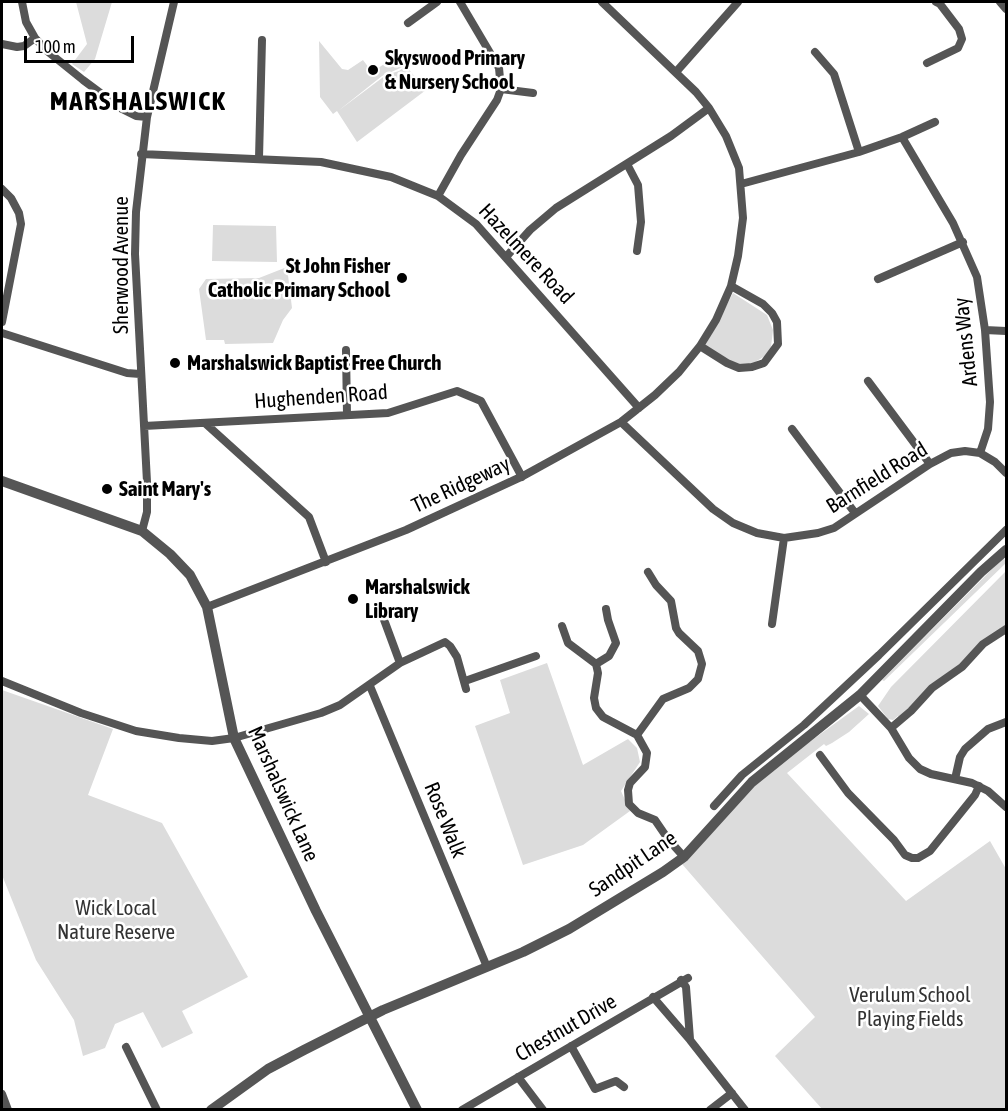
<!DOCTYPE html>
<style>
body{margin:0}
#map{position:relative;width:1008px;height:1111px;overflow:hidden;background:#fff;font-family:"Asap Condensed",sans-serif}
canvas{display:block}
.frame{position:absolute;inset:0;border:3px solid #000;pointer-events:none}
.scale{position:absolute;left:24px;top:36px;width:110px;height:27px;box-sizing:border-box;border:3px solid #000;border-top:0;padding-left:8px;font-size:18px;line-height:21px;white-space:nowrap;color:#000;-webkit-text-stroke:4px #fff;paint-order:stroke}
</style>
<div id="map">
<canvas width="1008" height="1111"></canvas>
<div class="frame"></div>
<div class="scale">100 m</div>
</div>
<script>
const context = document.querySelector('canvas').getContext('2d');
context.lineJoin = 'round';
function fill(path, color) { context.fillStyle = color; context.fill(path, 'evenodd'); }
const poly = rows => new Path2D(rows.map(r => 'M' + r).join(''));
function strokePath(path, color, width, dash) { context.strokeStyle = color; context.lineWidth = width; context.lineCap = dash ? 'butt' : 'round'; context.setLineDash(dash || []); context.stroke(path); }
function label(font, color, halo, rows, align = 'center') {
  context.font = font + ' "Asap Condensed",sans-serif'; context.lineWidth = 5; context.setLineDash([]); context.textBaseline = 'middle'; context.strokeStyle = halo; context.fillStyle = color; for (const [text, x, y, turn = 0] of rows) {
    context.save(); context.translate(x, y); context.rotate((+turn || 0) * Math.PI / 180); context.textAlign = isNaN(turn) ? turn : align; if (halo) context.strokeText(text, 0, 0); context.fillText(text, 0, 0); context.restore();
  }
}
fill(poly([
 [76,2,112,2,95,59,84,72,72,64,87,44],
 [319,41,342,69,348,70,363,60,372,72,404,51,407,56,404,58,405,66,382,76,338,111,386,75,399,71,406,66,426,90,357,142,337,111,333,114,320,97],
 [213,225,276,226,277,262,212,261],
 [287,267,292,308,283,320,273,343,225,344,224,340,206,340,199,289,206,279,259,278],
 [733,293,767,315,773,330,771,347,765,356,750,365,739,365,705,346],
 [1003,558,1006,561,1006,563,884,681,882,680],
 [1006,571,1006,626,968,657,899,718,898,716,893,720,888,719,878,706,891,687],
 [547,663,583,765,628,739,637,748,640,762,621,791,630,811,583,845,523,865,475,726,510,713,500,680],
 [2,690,113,729,88,795,162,823,248,977,182,1011,193,1033,162,1048,143,1012,115,1024,105,1048,83,1056,74,1020,36,960,2,875],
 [859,706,869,714,849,732,832,743,826,746,824,744,787,773,906,901,990,841,1006,869,1006,1109,822,1109,775,1056,815,1017,682,864,731,808,775,767]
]), '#dcdcdc');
strokePath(poly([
 [22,2,26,22,35,38,47,51,83,80,122,109,136,116,147,117],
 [1000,2,1006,9],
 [408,23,437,2],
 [2,44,17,47,24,46,35,38],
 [815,52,834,74,859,152],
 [927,63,958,48,962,39,959,29,940,4,936,2],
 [676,72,738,2],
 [501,89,533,93],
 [902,137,953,223,977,277,985,330,990,402,988,429,980,453],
 [141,154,321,162,391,177,438,196,476,224,639,408],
 [259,158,262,40],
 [627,164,638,185,641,222,637,251],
 [741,184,859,152,902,137,935,122],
 [2,189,11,198,19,213,21,224,2,322],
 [438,196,461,155,497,100,501,89,499,68,460,2],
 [506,257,530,230,556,208,671,136,709,108],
 [878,279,963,242],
 [985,330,1006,331],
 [2,333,127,373,140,374],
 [700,346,727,363,739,368,752,367,764,363,778,344,777,322,772,313,763,304,731,286],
 [346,350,347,415],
 [868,381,930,464],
 [621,422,713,509,733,523,757,533,784,538,818,533,834,528,930,464,951,453,965,451,980,453,995,462,1006,473],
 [206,424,309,517,326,562],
 [144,426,388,413,457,391,481,401,522,477],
 [792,429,855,513],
 [142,531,147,512,147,482,135,254,136,212,147,117,174,2],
 [207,607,406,530,523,476,621,422,655,395,679,372,700,346,716,320,731,286,738,256,743,218,739,168,726,136,709,108,696,92,602,2],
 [383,617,400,663],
 [772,624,784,538],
 [562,626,568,643,596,664,598,673,594,698,596,708,603,717,637,735,647,753,645,767,630,783,628,790,629,804,638,813,655,820,668,839,684,857],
 [596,664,609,656,616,643,608,620,606,609],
 [2,681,81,713,136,731,179,738,212,741,234,738,321,713,340,705,400,663,445,642,450,646,457,657,466,689],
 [465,681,536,656],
 [370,686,487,967],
 [860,695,891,728,909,758,920,769,931,774,972,783,988,791,1006,807],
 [891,728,911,711,932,688,962,667,983,644,1006,629],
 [637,735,663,699,689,688,698,679,702,664,698,651,679,633,676,628,671,601,656,585,648,572],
 [820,755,848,793,894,840,905,855,912,858,918,858,930,851,975,795,979,786],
 [955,779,960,757,965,749,988,729,1006,722],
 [714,806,742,775,804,725,879,655,1006,530],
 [681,980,686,987,690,1039],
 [653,997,690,1040,745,1110],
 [571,1046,595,1089,616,1081,624,1087],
 [126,1047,157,1110],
 [518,1077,543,1110],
 [2,1094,8,1110],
 [462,1110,688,978],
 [710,1110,732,1093]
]), '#555', 8);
strokePath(poly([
 [2,481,142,531,170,554,190,575,207,607,234,738,316,911,417,1110],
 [211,1110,268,1069,304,1050,383,1010,523,952,569,929,663,872,684,857,752,782,860,695,981,572,1006,550]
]), '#555', 10);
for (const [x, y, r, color] of [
 [373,70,6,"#000"],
 [402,278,6,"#000"],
 [175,363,6,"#000"],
 [107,489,6,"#000"],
 [353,599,6,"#000"]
]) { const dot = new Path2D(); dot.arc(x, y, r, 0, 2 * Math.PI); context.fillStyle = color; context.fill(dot); strokePath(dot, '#fff', 2); }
label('bold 21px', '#000', '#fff', [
 ["Skyswood Primary",385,58],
 ["& Nursery School",385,82],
 ["St John Fisher",390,266,"right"],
 ["Catholic Primary School",390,290,"right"],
 ["Marshalswick Baptist Free Church",187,363],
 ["Saint Mary's",119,489],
 ["Marshalswick",365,587],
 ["Library",365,611]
], 'left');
label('21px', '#000', '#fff', [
 ["Hazelmere Road",526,254,47],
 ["Sherwood Avenue",121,265,-90],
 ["Ardens Way",966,342,-96],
 ["Hughenden Road",321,397,-4],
 ["Barnfield Road",877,478,-32],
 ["The Ridgeway",461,485,-25],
 ["Marshalswick Lane",283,794,66],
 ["Rose Walk",445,820,68],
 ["Sandpit Lane",633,864,-34],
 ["Chestnut Drive",566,1028,-30]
]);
label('21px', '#333', '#fff', [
 ["Wick Local",116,908],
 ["Nature Reserve",116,932],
 ["Verulum School",910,995],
 ["Playing Fields",910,1019]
]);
context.letterSpacing = '1.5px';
label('bold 27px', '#000', '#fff', [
 ["MARSHALSWICK",138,101]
]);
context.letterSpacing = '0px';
</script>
